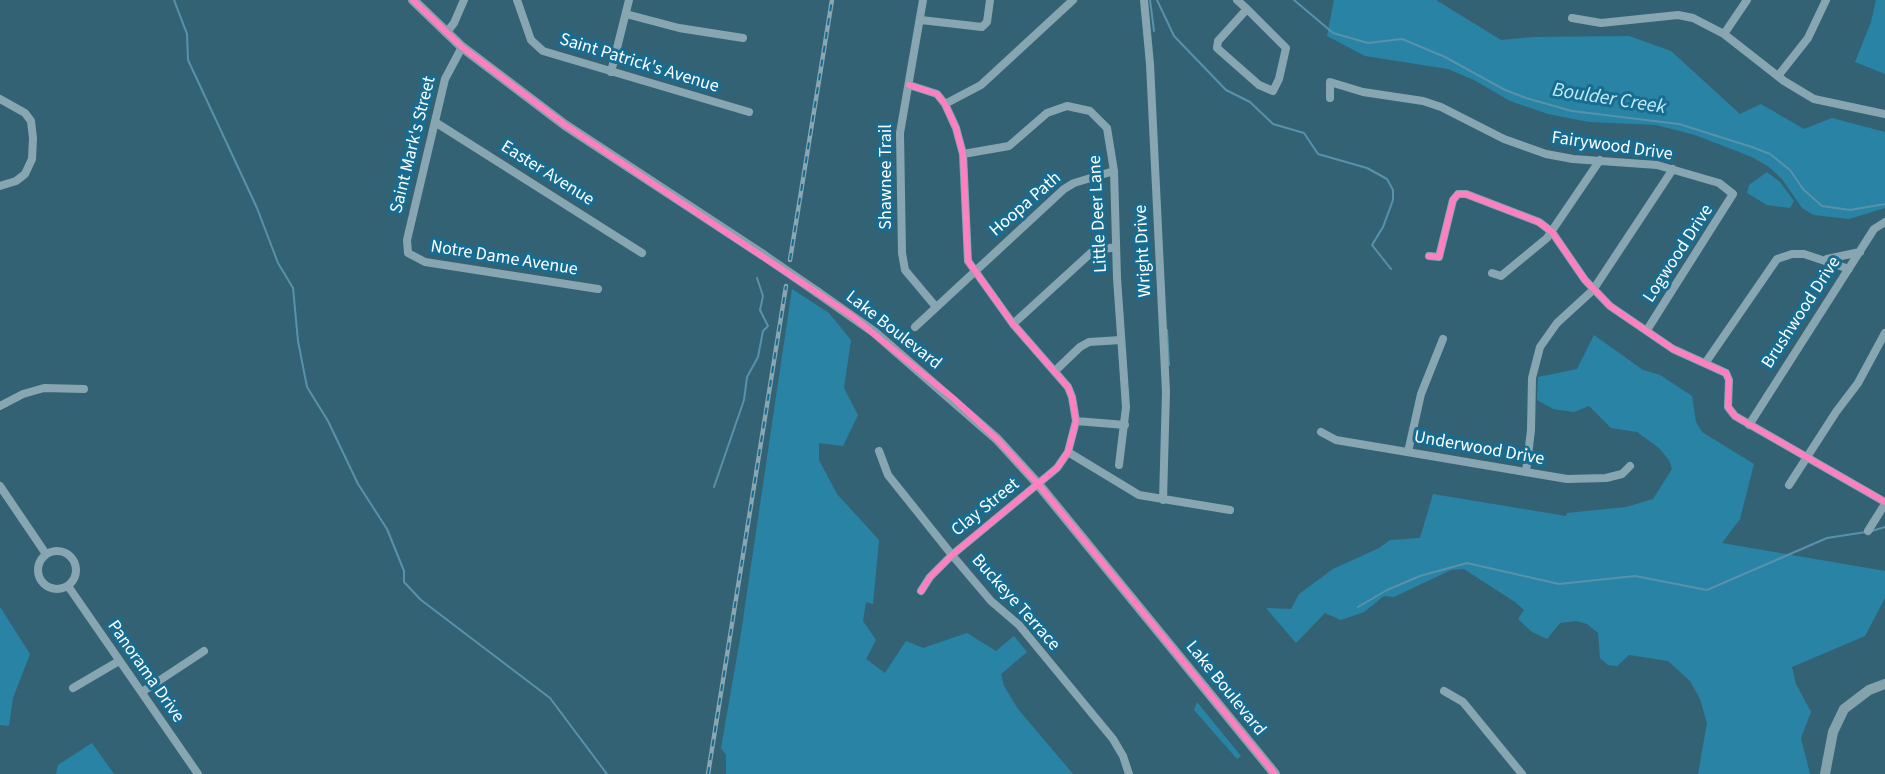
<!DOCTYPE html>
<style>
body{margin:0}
canvas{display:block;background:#336275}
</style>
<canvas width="1885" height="774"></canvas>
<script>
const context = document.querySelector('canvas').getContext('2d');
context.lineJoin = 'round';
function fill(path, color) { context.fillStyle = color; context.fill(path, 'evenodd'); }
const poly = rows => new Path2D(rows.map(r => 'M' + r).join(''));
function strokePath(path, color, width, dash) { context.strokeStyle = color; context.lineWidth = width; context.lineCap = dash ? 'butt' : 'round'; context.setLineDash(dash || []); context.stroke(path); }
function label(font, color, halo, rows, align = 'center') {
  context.font = font + ' "Source Sans 3",sans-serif'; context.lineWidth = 6; context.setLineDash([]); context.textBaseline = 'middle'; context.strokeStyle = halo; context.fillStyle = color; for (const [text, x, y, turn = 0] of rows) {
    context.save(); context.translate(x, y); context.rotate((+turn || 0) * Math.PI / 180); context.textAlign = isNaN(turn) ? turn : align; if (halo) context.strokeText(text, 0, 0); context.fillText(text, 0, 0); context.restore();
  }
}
fill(poly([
 [1334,0,1436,0,1501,40,1533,37,1629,36,1671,51,1740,114,1761,104,1804,129,1832,118,1885,132,1885,208,1849,219,1814,215,1802,208,1782,179,1769,167,1752,157,1695,135,1656,125,1589,122,1548,114,1510,101,1474,80,1448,69,1365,56,1327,36],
 [1876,0,1885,0,1885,74,1855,62,1871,22],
 [1767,172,1780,182,1794,201,1790,208,1767,205,1747,193,1749,185],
 [792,289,829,313,851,340,844,388,858,415,843,446,819,443,819,460,837,494,879,540,873,604,866,602,863,621,876,640,866,659,885,673,906,641,923,648,967,633,996,651,1014,636,1027,652,1001,674,1004,686,1018,709,1073,774,726,774,726,755,721,748,741,633],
 [1594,335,1643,370,1660,375,1692,396,1696,422,1702,432,1754,464,1740,519,1722,543,1885,571,1885,598,1865,636,1792,667,1796,684,1811,712,1801,738,1810,774,1698,774,1707,723,1700,699,1690,681,1668,661,1629,655,1617,666,1608,665,1600,658,1598,633,1587,624,1576,621,1560,623,1547,639,1532,632,1518,619,1524,610,1515,602,1464,569,1451,570,1394,597,1384,596,1364,612,1341,620,1325,613,1296,643,1266,608,1291,609,1299,594,1333,569,1379,548,1390,540,1420,538,1433,494,1566,516,1567,513,1626,507,1653,499,1672,469,1669,460,1659,448,1637,432,1611,428,1589,406,1574,412,1553,409,1537,400,1538,377,1577,369],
 [0,607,30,654,13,698,9,726,0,725],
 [1197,702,1241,756,1237,759,1194,710],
 [92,743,114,774,56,774,58,765]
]), '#2983a5');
strokePath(poly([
 [174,0,187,34,188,60,257,208,278,263,293,288,298,341,307,387,328,421,358,484,387,529,404,571,404,582,421,600,550,698,607,774],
 [1150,0,1154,31],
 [1157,0,1174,36,1226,90,1250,102,1273,124,1304,133,1318,154,1367,168,1387,179,1393,190,1393,200,1383,227,1372,245,1391,269],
 [1294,0,1333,33,1368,43,1402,39,1445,57,1505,90,1526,98,1572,111,1679,124,1752,147,1770,154,1790,170,1803,189,1822,206,1850,210,1885,204],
 [1167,330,1169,365],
 [714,487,744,400,747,377,758,357,763,331,768,326,760,310,763,296,757,278],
 [1872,531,1885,527],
 [1358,607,1387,590,1420,576,1467,563,1559,584,1635,576,1707,590,1827,538,1866,532]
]), '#5892aa', 2);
strokePath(poly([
 [517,0,531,40,543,51,749,112],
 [923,0,900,133,902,253,905,270,936,307],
 [1144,0,1150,64,1166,392,1163,500],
 [1237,0,1247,9],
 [1247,9,1286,48,1279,79,1273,91,1259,85,1217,48,1218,41,1247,9],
 [626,14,679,28,743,38],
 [1572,18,1601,23,1678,15,1693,18,1724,34,1784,81,1814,99,1885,114],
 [921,20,982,27,987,22,990,0],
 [446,33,454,23,464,0],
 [1724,34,1747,0],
 [462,47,445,79,407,240,408,253,425,262,598,289],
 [611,72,629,0],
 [1778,76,1808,38,1826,0],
 [909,85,937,94,945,104,956,128,963,154,968,261,1013,324,1068,387,1072,397,1076,421,1068,452,1057,468,952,555,930,577,921,591],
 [1330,98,1330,82,1363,92,1423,101,1441,107,1504,139,1546,154,1573,159,1657,165,1719,183,1733,194,1647,330],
 [0,99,25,113,31,121,33,138,32,159,25,174,16,181,0,186],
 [945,104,981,85,1073,0],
 [435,122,642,253],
 [963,154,1009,146,1047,113,1067,106,1090,111,1107,128,1114,171,1117,278,1126,407,1119,465],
 [1429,256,1439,257,1453,200,1458,194,1466,194,1539,222,1552,232,1585,280,1610,306,1673,349,1726,373,1729,380,1728,407,1735,416,1885,502],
 [1827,259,1860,252],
 [1492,273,1501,276,1547,238,1600,160],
 [1013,324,1093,251,1116,247],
 [915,327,1064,189,1074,183,1114,171],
 [1706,362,1777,259,1792,254,1804,254,1849,269],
 [1055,371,1080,347,1089,342,1121,340],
 [0,406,23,394,44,388,84,389],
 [1076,421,1125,425],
 [1749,425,1874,229,1885,222],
 [1321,432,1336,440,1567,479,1606,478,1622,474,1630,466],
 [879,451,888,475,952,555,991,601,1019,625,1113,739,1123,756,1129,774],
 [1068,452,1139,495,1230,510],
 [1408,452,1421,394,1443,339],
 [1526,472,1531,430,1532,378,1540,347,1557,323,1593,290,1673,169],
 [1789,485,1836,412,1858,383,1885,333],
 [0,486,46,554],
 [1868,531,1885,504],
 '38 570a19 19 0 1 1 38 0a19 19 0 1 1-38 0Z',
 [68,586,198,774],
 [73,688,119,661],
 [1444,691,1463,702,1522,774],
 [142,692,204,651]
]), '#88a6b1', 8);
strokePath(poly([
 [413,0,462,47,565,125,763,255],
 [817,292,874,332,997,439,1038,484,1275,774],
 [1825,774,1833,732,1844,709,1869,690,1885,684]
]), '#83a2ac', 10);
const rail = poly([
 [790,260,832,0],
 [708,774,786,286]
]);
strokePath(rail, '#89a6b1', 4.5);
strokePath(rail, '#176d91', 2, [7]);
strokePath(poly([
 [763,255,817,292]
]), '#83a2ac', 10);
strokePath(poly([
 [413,0,462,47,565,125,852,316,954,399,997,439,1038,484,1275,774],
 [909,85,937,94,945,104,956,128,963,154,968,261,1013,324,1068,387,1072,397,1076,421,1068,452,1057,468,952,555,930,577,921,591],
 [1429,256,1439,257,1453,200,1458,194,1466,194,1539,222,1552,232,1585,280,1610,306,1673,349,1726,373,1729,380,1728,407,1735,416,1885,502]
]), '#ff80c0', 6);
label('18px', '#fff', '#176d91', [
 ["Saint Patrick's Avenue",639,64,17],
 ["Saint Mark's Street",414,145,-76],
 ["Fairywood Drive",1612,147,8],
 ["Easter Avenue",547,174,32],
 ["Shawnee Trail",887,177,-90],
 ["Hoopa Path",1026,205,-41],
 ["Little Deer Lane",1099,214,-93],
 ["Wright Drive",1144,251,-93],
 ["Logwood Drive",1679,254,-57],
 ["Notre Dame Avenue",504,259,9],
 ["Brushwood Drive",1802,313,-57],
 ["Lake Boulevard",893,331,38],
 ["Underwood Drive",1479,449,10],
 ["Clay Street",986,508,-39],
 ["Buckeye Terrace",1015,603,48],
 ["Panorama Drive",145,672,55],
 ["Lake Boulevard",1225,689,51]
]);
label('italic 20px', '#c5ebf9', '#176d91', [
 ["Boulder Creek",1609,100,9]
]);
</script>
